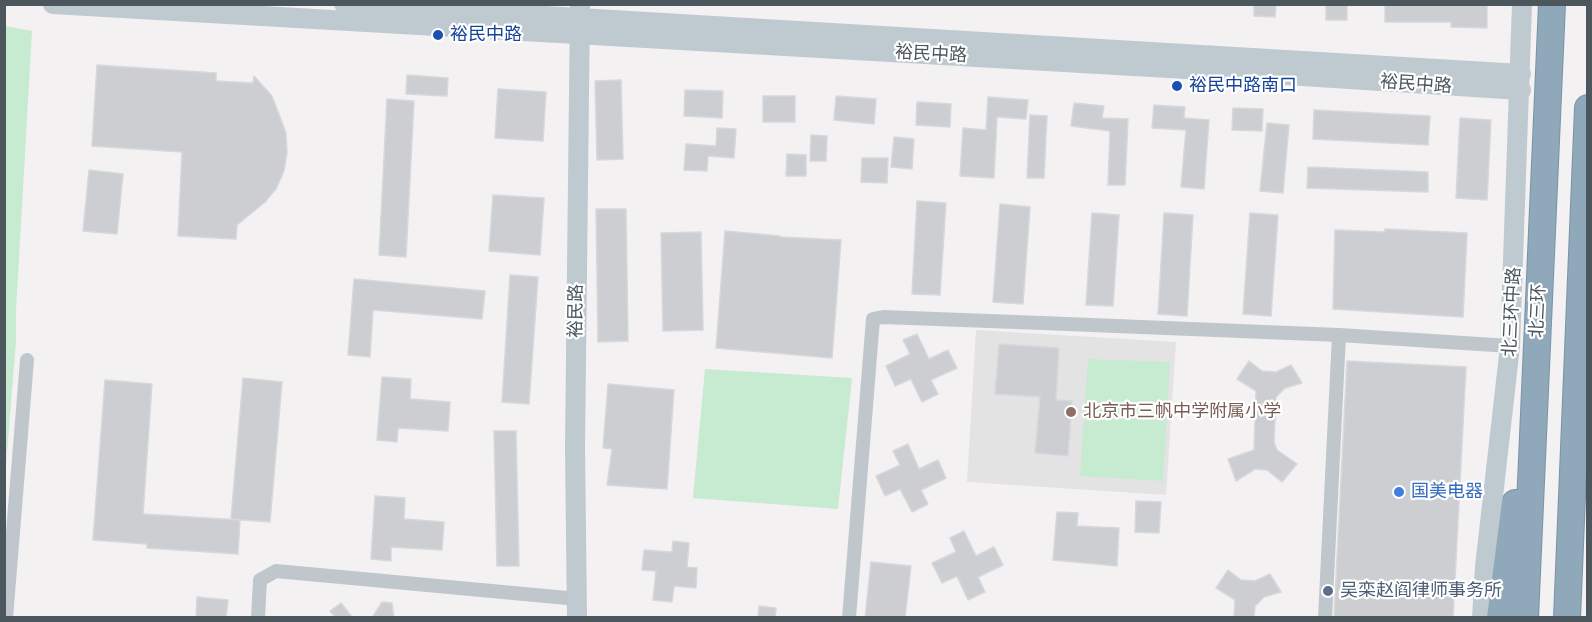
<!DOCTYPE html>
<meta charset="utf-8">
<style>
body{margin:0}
#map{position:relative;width:1592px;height:622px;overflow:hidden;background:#f3f1f2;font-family:Quicksand,sans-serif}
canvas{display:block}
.frame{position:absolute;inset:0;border:6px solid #4b565d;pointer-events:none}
</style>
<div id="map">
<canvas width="1592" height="622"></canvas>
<div class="frame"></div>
</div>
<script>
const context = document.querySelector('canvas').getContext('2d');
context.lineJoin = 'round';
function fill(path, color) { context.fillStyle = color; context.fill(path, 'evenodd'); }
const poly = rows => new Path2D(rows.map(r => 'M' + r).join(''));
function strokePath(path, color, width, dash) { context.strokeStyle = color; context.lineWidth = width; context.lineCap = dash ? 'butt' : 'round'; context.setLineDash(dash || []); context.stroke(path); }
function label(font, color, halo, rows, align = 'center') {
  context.font = font + ' Quicksand,"Noto Sans SC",sans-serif'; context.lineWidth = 4.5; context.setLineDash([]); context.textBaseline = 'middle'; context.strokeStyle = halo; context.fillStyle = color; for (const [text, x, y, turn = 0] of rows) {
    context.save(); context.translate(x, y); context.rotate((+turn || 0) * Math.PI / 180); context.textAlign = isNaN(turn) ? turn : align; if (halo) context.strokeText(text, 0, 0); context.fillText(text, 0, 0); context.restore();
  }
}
fill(poly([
 [976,330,1176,342,1166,495,967,482]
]), '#e4e3e3');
fill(poly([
 [5,26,32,31,16,310,16,341,5,478],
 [1088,359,1170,362,1163,481,1080,476],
 [705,369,852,378,838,509,693,498]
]), '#c6ebd0');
const building = poly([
 [1254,4,1276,4,1275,17,1254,16,1254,4],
 [1326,4,1347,4,1347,20,1326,20,1326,4],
 [1385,4,1487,4,1487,28,1451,27,1451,22,1385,22,1385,4],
 [97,65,216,73,216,81,253,83,254,76,272,96,286,133,287,153,284,171,276,189,265,202,237,225,236,239,178,236,182,152,92,146,97,65],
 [407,75,448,78,447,96,406,94,407,75],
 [621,80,623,159,597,160,595,81,621,80],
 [498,89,546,92,543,141,495,138,498,89],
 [685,90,723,91,722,118,684,116,685,90],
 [763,96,795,96,795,122,763,122,763,96],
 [836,96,876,99,874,124,834,120,836,96],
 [988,97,1028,100,1026,119,997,117,994,178,960,176,963,128,986,130,988,97],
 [387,99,414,101,406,257,379,255,387,99],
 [917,102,951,104,950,127,916,125,917,102],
 [1074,103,1104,106,1102,118,1128,119,1125,185,1108,185,1110,131,1071,126,1074,103],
 [1154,105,1185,107,1184,118,1209,120,1204,189,1181,187,1186,130,1152,128,1154,105],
 [1233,108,1263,109,1262,131,1232,130,1233,108],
 [1314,110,1430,116,1428,145,1313,139,1314,110],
 [1030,115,1047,116,1044,178,1027,178,1030,115],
 [1460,118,1491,120,1487,200,1456,198,1460,118],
 [1267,123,1289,125,1283,193,1260,191,1267,123],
 [717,128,736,129,734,158,708,156,707,171,684,170,686,144,716,146,717,128],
 [811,135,827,136,826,161,810,161,811,135],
 [894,137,914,139,912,169,891,167,894,137],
 [787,154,806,155,806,176,786,176,787,154],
 [862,158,888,158,887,183,861,182,862,158],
 [1308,167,1428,172,1428,192,1307,188,1308,167],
 [89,170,123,174,117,234,83,231,89,170],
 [493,195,544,198,540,255,489,251,493,195],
 [917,201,946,203,940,295,912,294,917,201],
 [1000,204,1030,207,1023,304,993,302,1000,204],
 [596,209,626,209,628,341,598,342,596,209],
 [1092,213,1119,215,1113,306,1086,305,1092,213],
 [1164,213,1193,215,1187,316,1158,314,1164,213],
 [1250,213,1278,215,1271,316,1243,314,1250,213],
 [1385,229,1467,233,1463,317,1333,309,1335,230,1385,232,1385,229],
 [725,231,780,236,780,237,841,240,832,358,716,348,725,231],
 [701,232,703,330,663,331,661,233,701,232],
 [510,275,538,277,529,404,502,402,510,275],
 [354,279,485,291,482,319,373,310,370,357,348,355,354,279],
 [917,334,929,359,948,350,957,368,931,380,938,394,922,402,911,379,895,386,886,366,910,354,903,340,917,334],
 [999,344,1059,348,1056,400,1072,401,1068,456,1035,453,1040,397,995,394,999,344],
 [1249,361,1262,371,1276,372,1291,365,1302,383,1285,388,1276,397,1274,442,1277,450,1297,464,1282,482,1267,470,1255,469,1236,481,1228,459,1254,450,1256,391,1237,379,1249,361],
 [1347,361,1466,367,1453,618,1334,618,1347,361],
 [382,377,411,379,410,399,450,402,448,431,398,428,397,442,377,440,382,377],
 [243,378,282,382,270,522,231,519,243,378],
 [105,380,152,384,143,514,240,520,238,554,147,548,147,544,93,540,105,380],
 [608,384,674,390,667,489,607,485,612,449,603,448,608,384],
 [494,431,516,431,519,566,497,566,494,431],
 [908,444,919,469,938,460,946,478,921,490,928,504,912,512,900,489,885,496,876,476,900,465,893,451,908,444],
 [375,496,405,498,404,519,444,522,442,550,391,547,391,561,371,559,375,496],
 [1136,501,1161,502,1159,533,1135,532,1136,501],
 [1057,512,1078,513,1077,526,1119,528,1117,566,1053,560,1057,512],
 [964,531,976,556,994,547,1003,565,978,577,985,592,968,600,957,576,942,583,932,563,956,552,950,538,964,531],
 [673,541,689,543,687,567,697,568,696,588,674,586,672,602,653,600,656,571,642,570,644,550,672,552,673,541],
 [871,562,911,566,905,618,865,618,871,562],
 [1228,570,1241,580,1255,581,1270,574,1281,592,1264,597,1255,606,1254,618,1234,618,1235,600,1216,588,1228,570],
 [197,597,228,600,226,618,196,618,197,597],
 [382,602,392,603,394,618,372,618,382,602],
 [341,603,353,618,336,618,330,611,341,603],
 [759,606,776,608,775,618,758,618,759,606]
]);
fill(building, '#ccced2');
strokePath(building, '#d6d8dc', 1.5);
const highway = poly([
 [1500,618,1515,503],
 [1525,618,1552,4],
 [1567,618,1588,108]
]);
strokePath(highway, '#7a93a6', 28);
strokePath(poly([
 [6,618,27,360],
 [258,618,260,580,276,571,578,599],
 [849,618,873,319,883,317,1042,323,1339,335,1510,346],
 [1325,618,1339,335]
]), '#bfc7cc', 14);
strokePath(poly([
 [53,4,1256,73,1521,90],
 [344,4,1521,74],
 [577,618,575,447,580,4],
 [1482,618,1485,567,1510,346,1522,4]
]), '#bfc9d0', 20);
strokePath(highway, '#8fa8ba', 26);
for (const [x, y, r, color] of [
 [438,35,6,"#1a4fb4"],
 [1177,86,6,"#1a4fb4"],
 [1071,412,6,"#8d6e63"],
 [1399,492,6,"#3f7fe0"],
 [1328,591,6,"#5c6f8a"]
]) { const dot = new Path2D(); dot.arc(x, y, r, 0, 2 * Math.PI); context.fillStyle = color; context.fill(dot); strokePath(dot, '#fff', 2); }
label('18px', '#164399', '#fff', [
 ["裕民中路",450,35],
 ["裕民中路南口",1189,86]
], 'left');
label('18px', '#4b565d', '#fff', [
 ["裕民中路",931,54,3],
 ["裕民中路",1416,84,4],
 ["裕民路",576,311,-89],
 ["北三环",1538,311,-87],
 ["北三环中路",1512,312,-87]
]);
label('18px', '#785e54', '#fff', [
 ["北京市三帆中学附属小学",1083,412]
], 'left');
label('18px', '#366cbe', '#fff', [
 ["国美电器",1411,492]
], 'left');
label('18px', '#4e5e75', '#fff', [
 ["吴栾赵阎律师事务所",1340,591]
], 'left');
</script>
